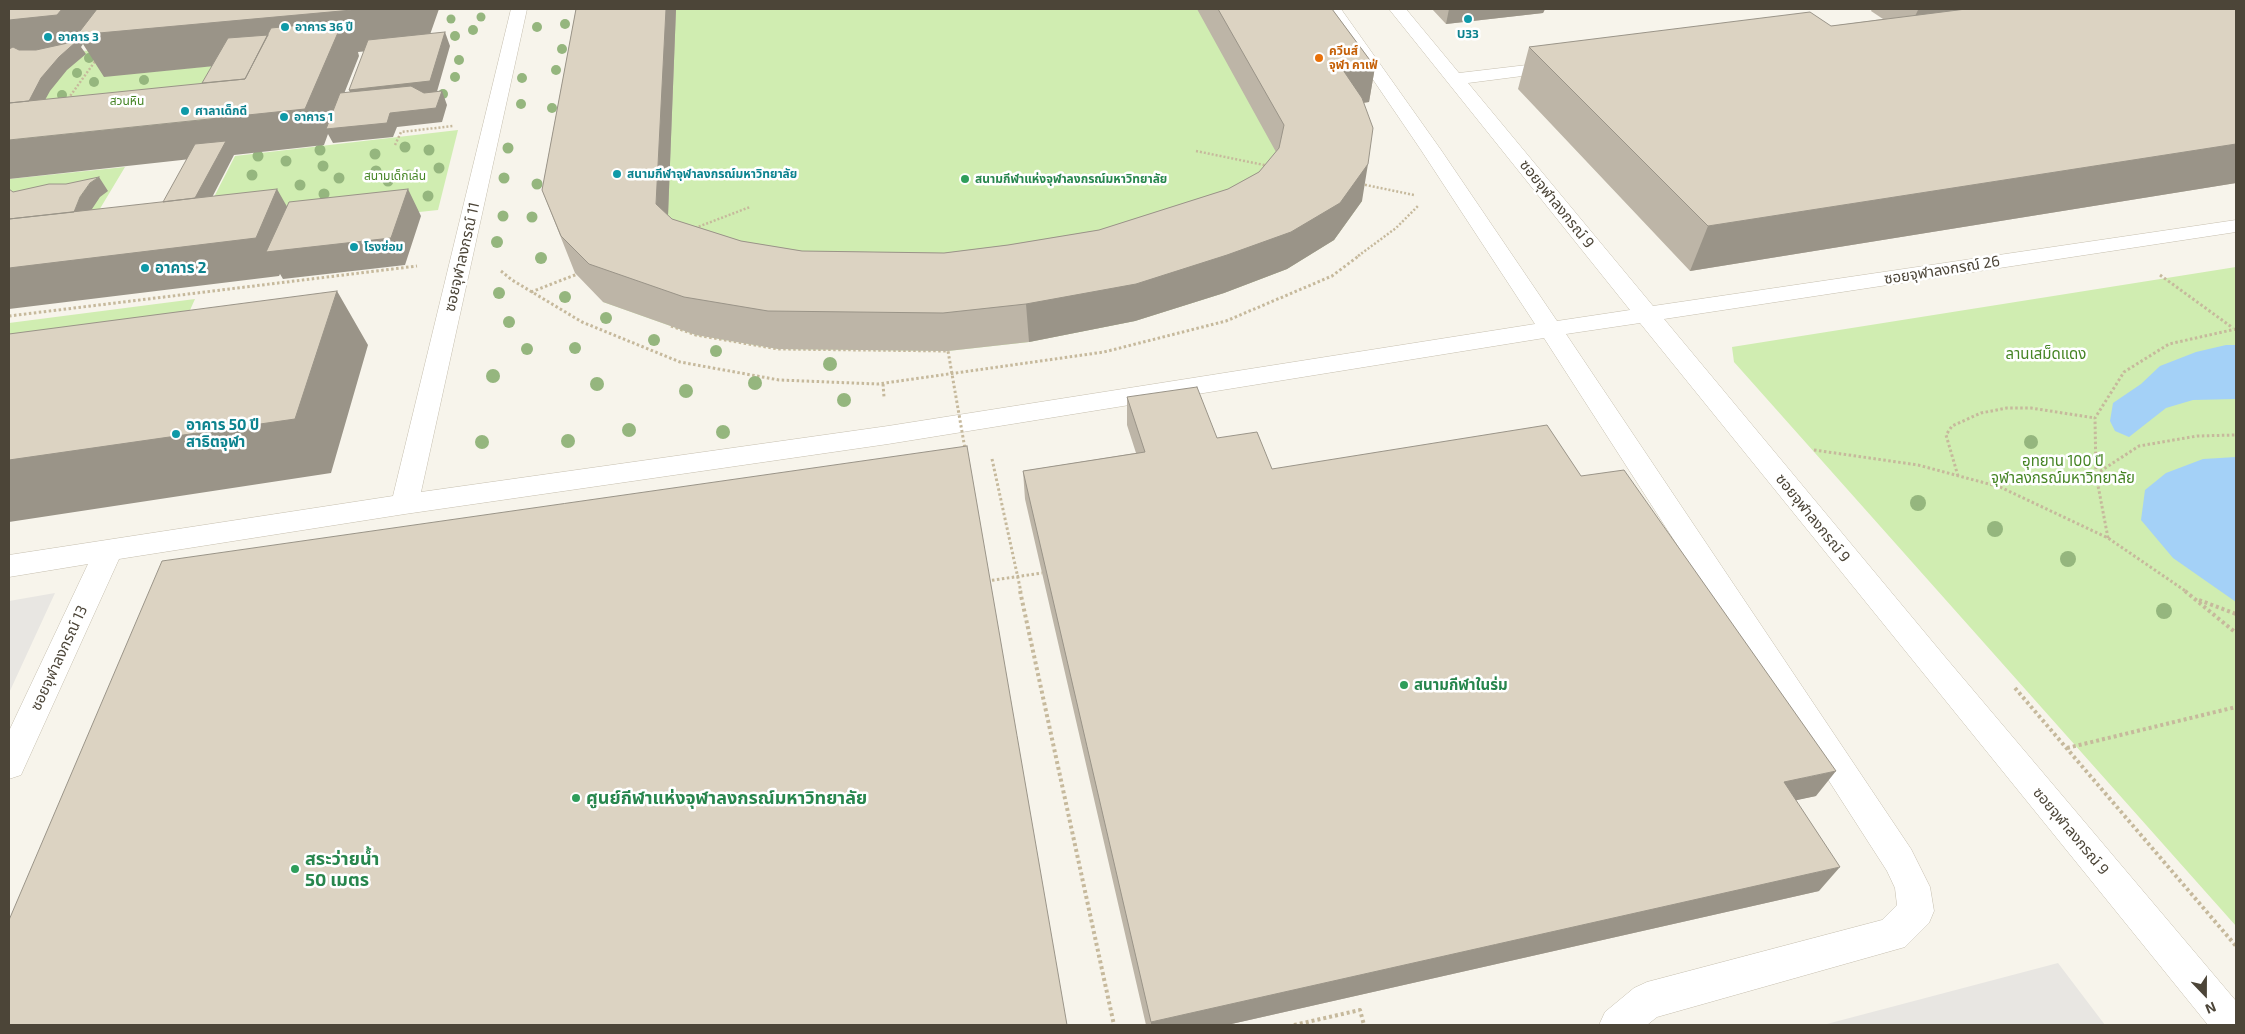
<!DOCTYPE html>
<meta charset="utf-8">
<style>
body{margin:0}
#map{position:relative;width:2245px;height:1034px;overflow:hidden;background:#f7f4eb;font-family:"Exo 2",sans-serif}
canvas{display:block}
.frame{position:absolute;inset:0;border:10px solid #4c4538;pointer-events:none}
.north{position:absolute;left:2180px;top:969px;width:50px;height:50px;-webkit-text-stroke:4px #fff;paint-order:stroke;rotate:158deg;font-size:14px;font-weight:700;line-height:20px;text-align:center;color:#4c4538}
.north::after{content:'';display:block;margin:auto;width:18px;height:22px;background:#4c4538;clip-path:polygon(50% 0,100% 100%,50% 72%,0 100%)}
</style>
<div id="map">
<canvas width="2245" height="1034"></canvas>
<div class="frame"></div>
<div class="north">N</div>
</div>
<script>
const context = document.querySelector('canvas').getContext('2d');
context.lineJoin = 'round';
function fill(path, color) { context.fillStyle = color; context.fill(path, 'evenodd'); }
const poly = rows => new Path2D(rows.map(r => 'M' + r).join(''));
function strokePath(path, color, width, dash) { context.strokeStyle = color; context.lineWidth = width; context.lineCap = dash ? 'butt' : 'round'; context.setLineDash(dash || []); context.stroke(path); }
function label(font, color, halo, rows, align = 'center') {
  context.font = font + ' "Exo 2","Noto Sans Thai",sans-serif'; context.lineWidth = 5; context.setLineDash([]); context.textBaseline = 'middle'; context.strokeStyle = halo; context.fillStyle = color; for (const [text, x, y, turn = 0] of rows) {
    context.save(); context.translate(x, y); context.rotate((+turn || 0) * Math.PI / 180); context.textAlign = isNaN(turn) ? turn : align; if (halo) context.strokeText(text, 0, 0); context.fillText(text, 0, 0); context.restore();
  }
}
fill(poly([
 [592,9,1304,9,1339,105,1362,201,1334,240,1287,269,1224,293,1135,321,1029,342,948,351,778,349,696,335,603,302],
 [125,47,105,76,242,63,211,120,9,141,9,58],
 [458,130,438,210,194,236,235,156],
 [125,167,74,252,9,260,9,179],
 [2236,267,2236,926,1734,362,1732,347],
 [195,299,162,373,9,394,9,323]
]), '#d0edb1');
fill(poly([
 [55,593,9,693,9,601],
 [2058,963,2105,1025,1823,1025]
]), '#e8e6e2');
fill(poly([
 [2226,345,2236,345,2236,399,2193,400,2166,408,2129,437,2115,431,2110,421,2113,403,2141,384,2160,366,2196,352],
 [2236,457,2236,602,2173,558,2141,520,2145,490,2166,473,2203,459]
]), '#a4d1f7');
const minor = poly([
 [511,9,527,9,421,492,888,426,1535,324,1421,150,1325,9,1341,9,1441,150,1557,321,1630,310,1389,9,1406,9,1459,73,1561,61,1567,62,1570,66,1567,70,1561,71,1468,83,1653,306,2236,220,2236,232,1664,319,1946,658,2236,1001,2236,1025,2208,1025,1640,323,1566,334,1911,849,1930,887,1934,911,1929,923,1905,947,1657,1017,1647,1025,1599,1025,1605,1012,1634,988,1647,982,1882,920,1897,905,1895,888,1887,871,1544,338,888,444,405,514,119,559,21,775,9,779,9,731,88,564,9,577,9,555,393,496,511,9]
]);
strokePath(minor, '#c6bfaf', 1);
strokePath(poly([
 [68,99,96,60],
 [395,145,401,132,453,126],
 [1196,151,1269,166],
 [1361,184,1414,195],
 [695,228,750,207],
 [1358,256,1396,228,1419,205]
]), '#c6b99c', 2.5, [2, 2]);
strokePath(poly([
 [501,271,512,280,582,322,680,362,779,380,878,384,1104,352,1226,321,1332,276,1360,255],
 [2160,275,2233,328],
 [531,292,580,273],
 [9,316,417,266],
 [883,384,884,397],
 [1814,450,1918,465,2000,487,2108,538,2187,592],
 [992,459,1021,592],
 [2096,474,2139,446,2197,436,2236,435],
 [1958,476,1946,435,1952,426,1981,413,2007,408,2031,408,2095,418],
 [2108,538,2096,475,2095,418,2124,372,2169,344,2236,329]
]), '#c6b99c', 3, [2.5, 2.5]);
strokePath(poly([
 [1020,591,1114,1025],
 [2185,591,2236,633],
 [2199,600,2236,614],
 [2015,688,2236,946],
 [2067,748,2236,707],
 [1294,1025,1360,1010,1364,1025]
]), '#c6b99c', 4, [3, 3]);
fill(minor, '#fff');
strokePath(poly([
 [671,326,696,335,778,349,948,351,965,449],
 [987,581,1042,573]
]), '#c6b99c', 3, [2.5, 2.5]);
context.fillStyle = '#95b67e';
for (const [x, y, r] of [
 [481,17,4.5],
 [451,19,4.5],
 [565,24,5],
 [537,27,5],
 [473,30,5],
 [455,36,5],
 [562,49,5],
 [89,58,5],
 [459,60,5],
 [556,70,5],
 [77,73,5],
 [455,77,5],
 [522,78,5],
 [144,80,5],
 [94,82,5],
 [443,94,5],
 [62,95,5],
 [521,104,5],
 [552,108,5],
 [405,147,5.5],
 [508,148,5.5],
 [320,150,5.5],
 [429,150,5.5],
 [375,154,5.5],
 [258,156,5.5],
 [286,161,5.5],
 [323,166,5.5],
 [439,168,5.5],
 [376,171,5.5],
 [252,175,5.5],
 [409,175,5.5],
 [339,178,5.5],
 [504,178,5.5],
 [388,181,5.5],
 [537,184,5.5],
 [300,185,5.5],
 [324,194,5.5],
 [428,196,5.5],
 [503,216,5.5],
 [532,217,5.5],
 [497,242,6],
 [541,258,6],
 [499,293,6],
 [565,297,6],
 [606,318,6],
 [509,322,6],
 [654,340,6],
 [575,348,6],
 [527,349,6],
 [716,351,6],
 [830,364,7],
 [493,376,7],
 [755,383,7],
 [597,384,7],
 [686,391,7],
 [844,400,7],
 [629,430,7],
 [723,432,7],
 [568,441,7],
 [482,442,7],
 [2031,442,7],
 [1918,503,8],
 [1995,529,8],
 [2068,559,8],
 [2164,611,8]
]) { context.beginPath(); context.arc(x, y, r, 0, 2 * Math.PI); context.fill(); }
fill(poly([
 [576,9,676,9,668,216,672,219,741,241,802,251,944,253,1008,245,1099,230,1228,189,1259,172,1276,152,1197,9,1332,9,1375,67,1369,102,1364,103,1362,201,1334,240,1287,269,1224,293,1135,321,1029,342,948,351,778,349,696,335,603,302,575,273,542,190],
 [1432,9,1545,9,1543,13,1446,24],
 [1872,9,2236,9,2236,183,1690,271,1518,89,1529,47,1831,26,1883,19,1871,11],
 [1127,397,1217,438,1272,469,1581,476,1816,796,1796,800,1819,891,1227,1025,1146,1025,1025,499,1023,471,1136,453,1127,425]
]), '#bdb5a7');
fill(poly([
 [62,9,439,9,426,46,358,52,359,56,330,129,390,113,442,91,447,105,442,122,397,127,393,137,333,143,328,134,324,145,234,155,191,238,158,242,218,156,9,179,9,140,211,119,255,62,104,77,83,44,81,47,86,54,67,70,50,91,39,111,32,134,9,57,9,20],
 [666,9,676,9,667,241,656,204],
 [1449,9,1545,9,1543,13,1446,24],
 [1926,9,1976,9,1906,35,1918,10],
 [445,32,450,46,436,95,355,103,349,90],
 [1375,67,1369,102,1338,105,1343,70],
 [2236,144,2236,183,1690,271,1708,226],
 [1368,164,1362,201,1334,240,1287,269,1224,293,1135,321,1029,342,1026,304],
 [99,177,108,191,100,197,90,212,72,216,80,197,90,183],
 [277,189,298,226,408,189,421,216,405,265,283,279,280,274,279,276,9,309,9,268],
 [337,291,368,345,331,473,9,522,9,460],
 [1836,771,1816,796,1765,807,1784,782],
 [1840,867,1819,891,1227,1025,1151,1025,1151,1022]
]), '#9a9488');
const building = poly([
 [9,9,62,9,57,15,9,20,9,9],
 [97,9,363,9,77,35,97,9],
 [576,9,666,9,656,204,672,219,741,241,802,251,944,253,1008,245,1099,230,1228,189,1259,172,1279,148,1284,125,1218,9,1332,9,1375,67,1343,70,1362,98,1373,128,1368,164,1340,203,1291,232,1227,255,1136,284,1026,304,943,313,768,311,684,297,589,264,561,236,542,190,576,9],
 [1966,9,2236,9,2236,144,1708,226,1529,47,1810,12,1831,26,1966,9],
 [343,21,305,109,9,140,9,103,245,79,271,28,343,21],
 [445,32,430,81,349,90,368,40,445,32],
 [268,35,245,79,202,83,228,38,268,35],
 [77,41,59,57,41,78,29,101,9,103,9,49,13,47,19,50,36,50,77,41],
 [411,86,424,93,442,91,436,108,390,113,387,123,326,129,340,93,411,86],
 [226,141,195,198,163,202,195,144,226,141],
 [99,177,90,183,80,197,74,212,9,219,9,189,13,192,49,184,66,184,99,177],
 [277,189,256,238,9,268,9,219,277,189],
 [408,189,391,238,266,252,289,202,408,189],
 [337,291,295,419,9,460,9,334,337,291],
 [1197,387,1217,438,1257,432,1272,469,1547,425,1581,476,1624,470,1836,771,1784,782,1840,867,1151,1022,1023,471,1145,452,1127,397,1197,387],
 [967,446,1067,1025,9,1025,9,920,162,561,967,446]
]);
fill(building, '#dcd3c2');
strokePath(building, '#9a9488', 1);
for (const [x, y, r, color] of [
 [1468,19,5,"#0f9aa8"],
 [285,27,5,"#0f9aa8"],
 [48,37,5,"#0f9aa8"],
 [1319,58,5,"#e8710a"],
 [185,111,5,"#0f9aa8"],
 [284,117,5,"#0f9aa8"],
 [617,174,5,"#0f9aa8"],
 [965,179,5,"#2e9e5b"],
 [354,247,5,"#0f9aa8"],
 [145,268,5,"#0f9aa8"],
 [176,434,5,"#0f9aa8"],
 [1404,685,5,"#2e9e5b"],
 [576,798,5,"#2e9e5b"],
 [295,869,5,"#2e9e5b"]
]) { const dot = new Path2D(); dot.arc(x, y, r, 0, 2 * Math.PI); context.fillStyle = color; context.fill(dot); strokePath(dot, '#fff', 2); }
label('bold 12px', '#0d838f', '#fff', [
 ["อาคาร 36 ปี",295,27],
 ["U33",1468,34,"center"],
 ["อาคาร 3",58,37],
 ["ศาลาเด็กดี",195,111],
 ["อาคาร 1",294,117],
 ["สนามกีฬาจุฬาลงกรณ์มหาวิทยาลัย",627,174],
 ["โรงซ่อม",364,247]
], 'left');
label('bold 12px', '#c56008', '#fff', [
 ["ควีนส์",1329,51],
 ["จุฬา คาเฟ่",1329,65]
], 'left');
label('12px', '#458424', '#fff', [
 ["สวนหิน",127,101],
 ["สนามเด็กเล่น",395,176]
]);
label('bold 12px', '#27864d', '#fff', [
 ["สนามกีฬาแห่งจุฬาลงกรณ์มหาวิทยาลัย",975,179]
], 'left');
label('15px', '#4c4538', '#fff', [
 ["ซอยจุฬาลงกรณ์ 9",1557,204,51],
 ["ซอยจุฬาลงกรณ์ 11",462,257,-77],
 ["ซอยจุฬาลงกรณ์ 26",1942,270,-9],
 ["ซอยจุฬาลงกรณ์ 9",1813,518,51],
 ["ซอยจุฬาลงกรณ์ 13",59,658,-65],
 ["ซอยจุฬาลงกรณ์ 9",2071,831,50]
]);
label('bold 15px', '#0d838f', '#fff', [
 ["อาคาร 2",155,268],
 ["อาคาร 50 ปี",186,425],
 ["สาธิตจุฬา",186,442]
], 'left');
label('15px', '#458424', '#fff', [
 ["ลานเสม็ดแดง",2046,354],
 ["อุทยาน 100 ปี",2063,461],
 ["จุฬาลงกรณ์มหาวิทยาลัย",2063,478]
]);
label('bold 15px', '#27864d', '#fff', [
 ["สนามกีฬาในร่ม",1414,685]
], 'left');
label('bold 18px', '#27864d', '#fff', [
 ["ศูนย์กีฬาแห่งจุฬาลงกรณ์มหาวิทยาลัย",586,798],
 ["สระว่ายน้ำ",305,859],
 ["50 เมตร",305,880]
], 'left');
</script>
